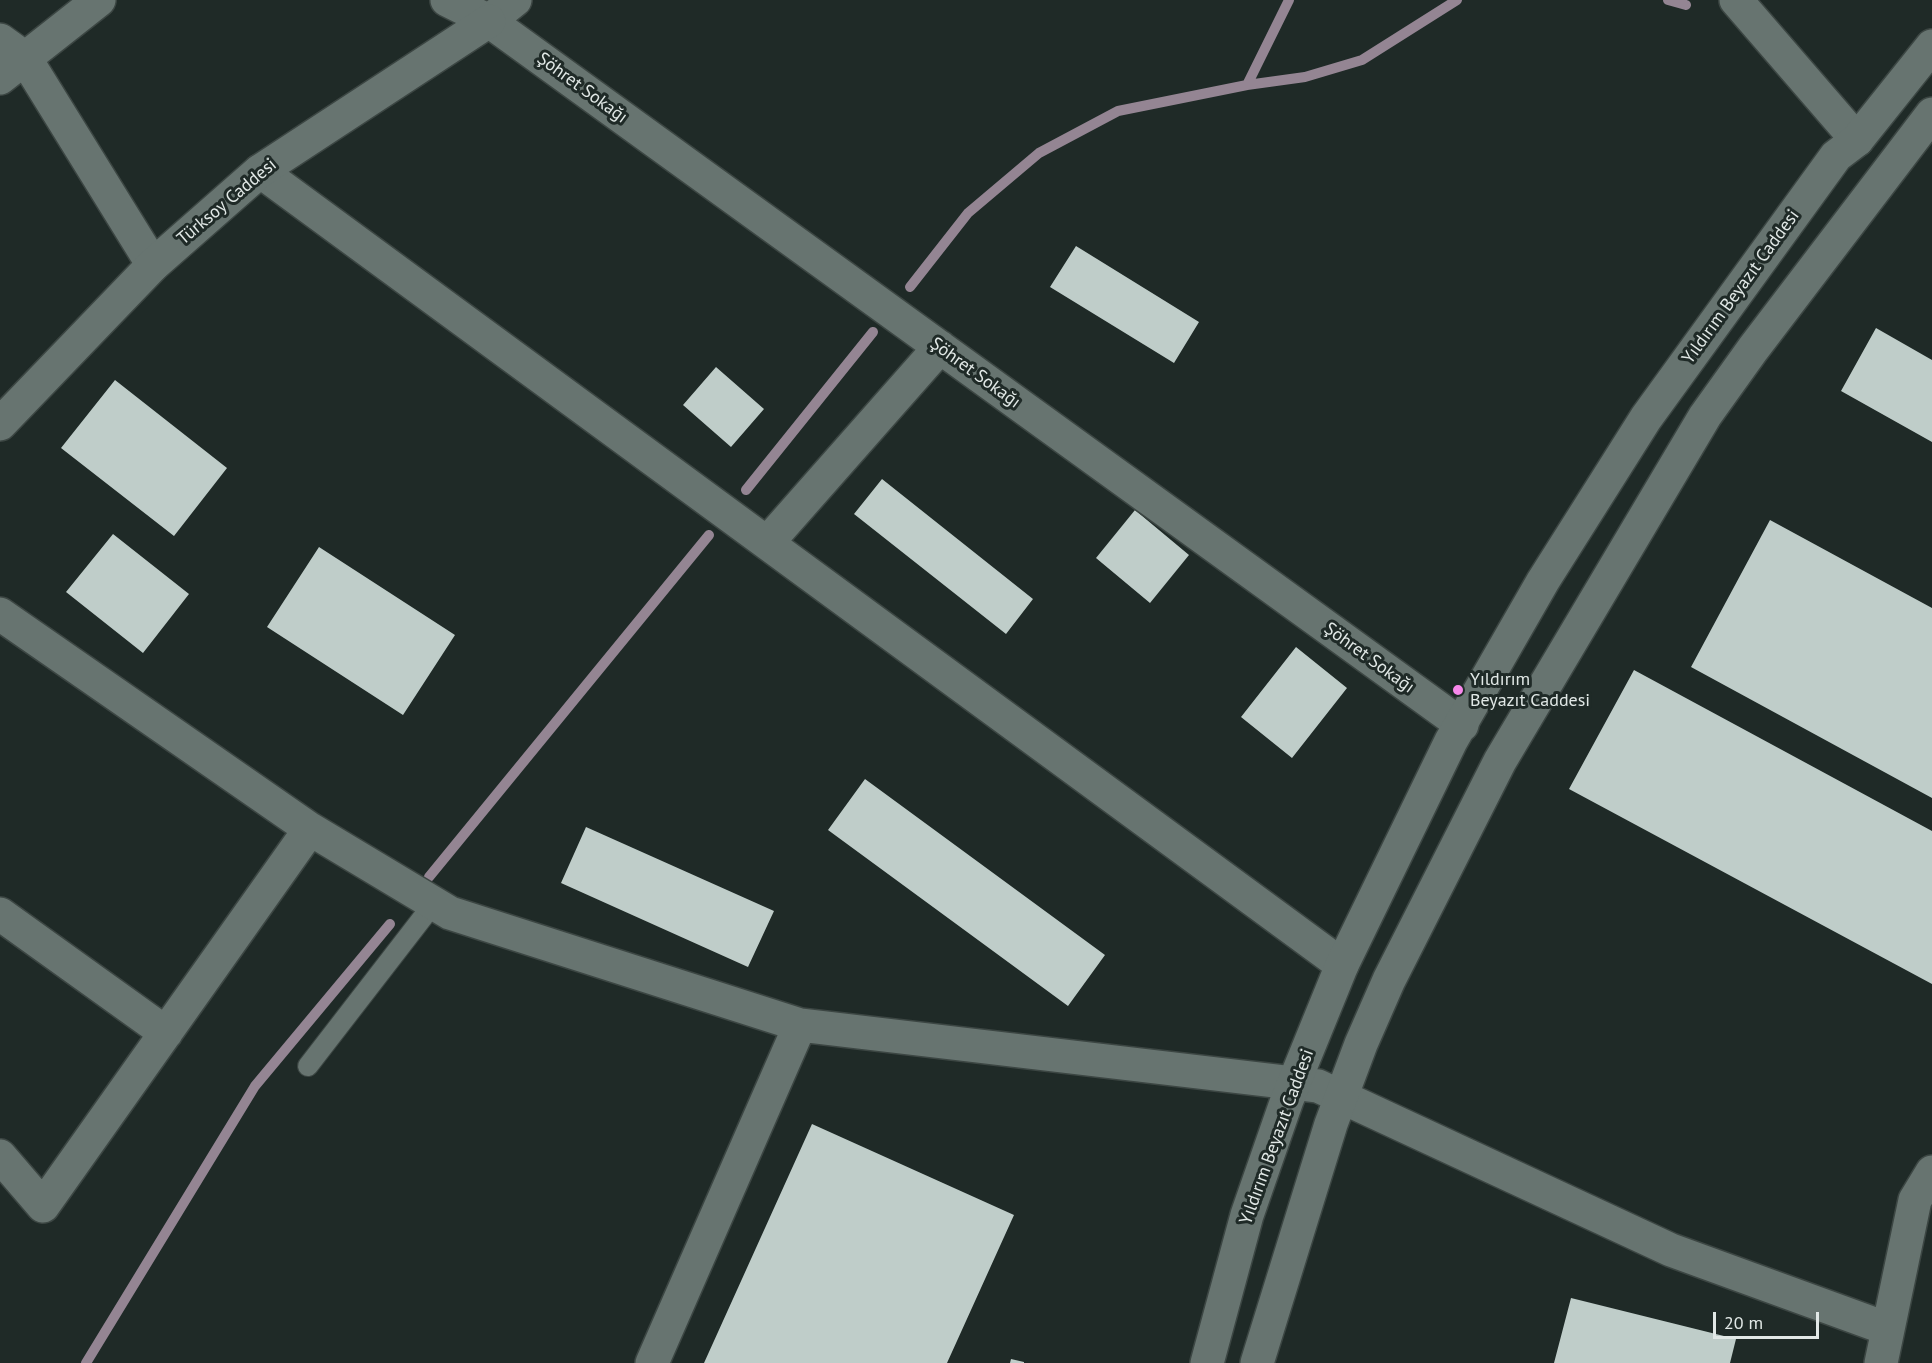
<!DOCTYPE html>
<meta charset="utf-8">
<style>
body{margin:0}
#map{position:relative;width:1932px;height:1363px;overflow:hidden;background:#1f2a27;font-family:"PT Sans",sans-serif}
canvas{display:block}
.scale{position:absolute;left:1713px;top:1312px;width:106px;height:27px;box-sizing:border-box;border:3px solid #e1e8e6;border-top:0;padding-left:8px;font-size:18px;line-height:21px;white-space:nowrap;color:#e1e8e6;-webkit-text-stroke:4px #1f2a27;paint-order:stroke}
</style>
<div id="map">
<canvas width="1932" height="1363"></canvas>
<div class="scale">20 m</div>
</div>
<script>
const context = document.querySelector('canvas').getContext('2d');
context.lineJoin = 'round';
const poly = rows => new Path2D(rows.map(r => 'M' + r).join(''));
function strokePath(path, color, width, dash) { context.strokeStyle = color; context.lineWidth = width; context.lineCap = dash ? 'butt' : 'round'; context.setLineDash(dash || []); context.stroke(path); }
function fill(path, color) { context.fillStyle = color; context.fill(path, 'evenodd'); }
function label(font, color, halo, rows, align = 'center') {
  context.font = font + ' "PT Sans",sans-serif'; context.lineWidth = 6; context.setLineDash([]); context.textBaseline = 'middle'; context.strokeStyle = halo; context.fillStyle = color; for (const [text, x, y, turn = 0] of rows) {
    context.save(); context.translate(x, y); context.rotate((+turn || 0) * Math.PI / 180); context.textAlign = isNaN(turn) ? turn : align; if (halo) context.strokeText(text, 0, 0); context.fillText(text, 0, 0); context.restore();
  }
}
strokePath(poly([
 [1668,0,1686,5],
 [1247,85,1289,0],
 [910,287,968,213,1039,153,1118,111,1247,85,1305,77,1362,60,1457,0],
 [746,490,873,332],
 [429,877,709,535],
 [86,1363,255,1086,390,924]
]), '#948593', 10);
fill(poly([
 [1076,246,1199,322,1174,363,1050,287],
 [1876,328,1932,360,1932,442,1841,391],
 [716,367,764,409,731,447,683,405],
 [115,380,227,468,174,536,61,448],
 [882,479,1033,599,1006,634,854,514],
 [1135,510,1189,555,1150,603,1096,558],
 [1770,520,1932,608,1932,798,1691,667],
 [113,534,189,594,143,653,66,592],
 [319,547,455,635,403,715,267,627],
 [1296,647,1347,688,1292,758,1241,717],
 [1634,670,1932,831,1932,984,1569,789],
 [865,779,1105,955,1068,1006,828,830],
 [586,827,774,911,748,967,561,883],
 [812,1124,1014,1215,947,1363,704,1363],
 [1571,1298,1736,1339,1730,1363,1554,1363],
 [1011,1359,1024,1362,1024,1363,1010,1363]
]), '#bfcdc9');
const service = poly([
 [308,1066,434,903]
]);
const minor = poly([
 [447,0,489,21,1462,725],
 [1736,0,1857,140],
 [489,21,515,0],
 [0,40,25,58,153,265],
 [0,78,99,0],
 [260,171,1342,965],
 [768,542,940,347],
 [0,614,310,829,450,913,800,1025,1318,1086,1671,1250,1888,1329],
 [0,914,166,1033],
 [0,1156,43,1206,310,829],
 [652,1363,800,1025],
 [1881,1363,1915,1200,1932,1172]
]);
const tertiary = poly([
 [0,424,153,265,260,171,489,21]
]);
const secondary = poly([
 [1207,1363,1247,1215,1287,1100,1342,965,1451,741,1543,581,1646,418,1836,156,1857,140,1932,46],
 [1257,1363,1331,1124,1361,1044,1389,980,1500,761,1705,416,1753,349,1932,114]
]);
strokePath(service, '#3c4643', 22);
strokePath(minor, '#3c4643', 36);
strokePath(tertiary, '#3c4643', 36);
strokePath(secondary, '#3c4643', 36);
strokePath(service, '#677470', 20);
strokePath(minor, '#677470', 33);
strokePath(tertiary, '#677470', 33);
strokePath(secondary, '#677470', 33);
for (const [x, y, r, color] of [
 [1458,690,6,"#f888eb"]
]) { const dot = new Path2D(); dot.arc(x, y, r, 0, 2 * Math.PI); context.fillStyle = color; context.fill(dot); strokePath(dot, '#1f2a27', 2); }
label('18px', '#e1e8e6', '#1f2a27', [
 ["Şöhret Sokağı",582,88,36],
 ["Türksoy Caddesi",227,202,-40],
 ["Yıldırım Beyazıt Caddesi",1741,287,-54],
 ["Şöhret Sokağı",975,373,36],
 ["Şöhret Sokağı",1369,658,36],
 ["Yıldırım Beyazıt Caddesi",1277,1137,-70]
]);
label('18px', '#e1e8e6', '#1f2a27', [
 ["Yıldırım",1470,680],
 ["Beyazıt Caddesi",1470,701]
], 'left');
</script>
